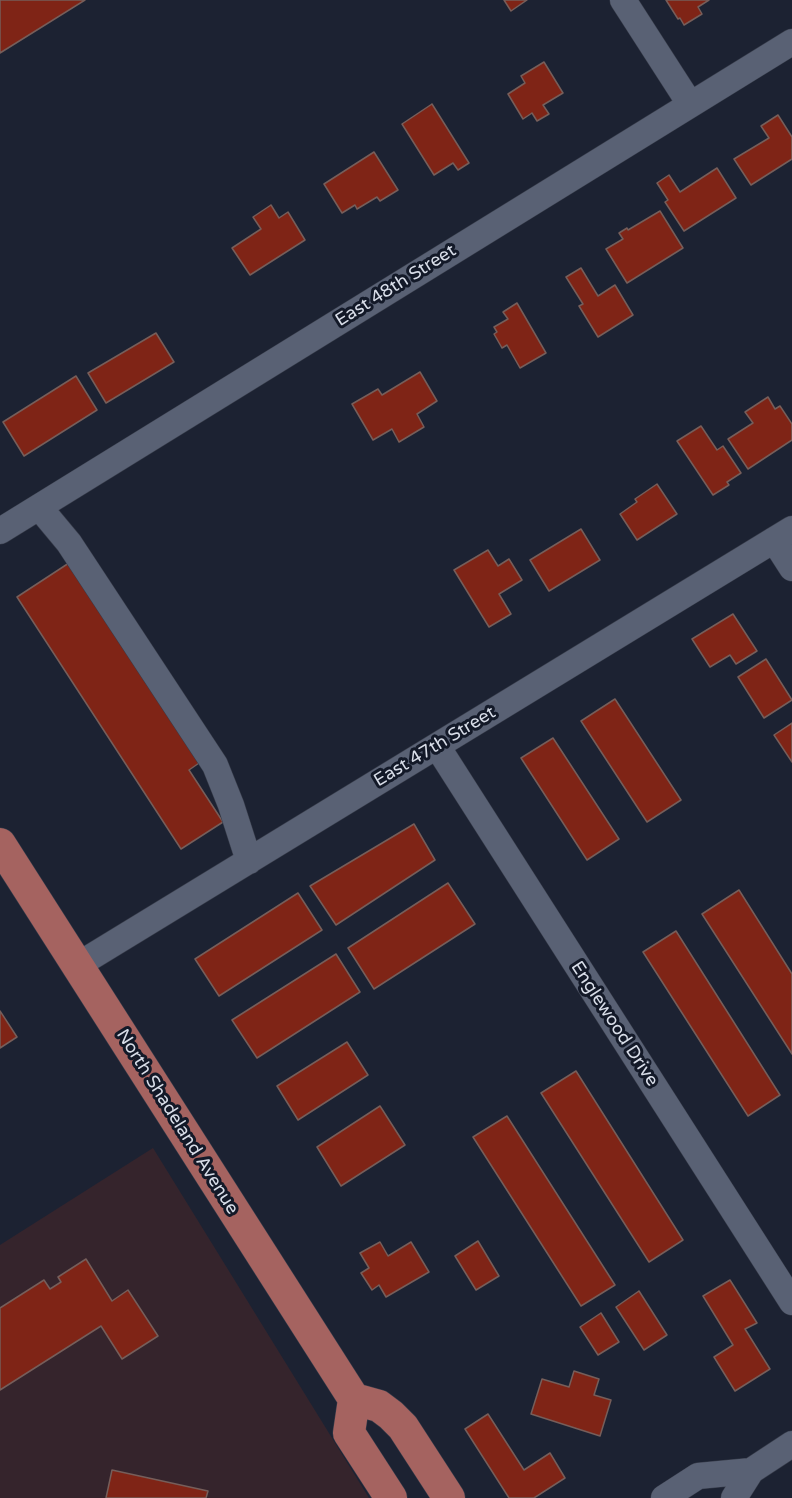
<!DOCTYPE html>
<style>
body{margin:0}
canvas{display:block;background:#1c2232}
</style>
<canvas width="792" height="1498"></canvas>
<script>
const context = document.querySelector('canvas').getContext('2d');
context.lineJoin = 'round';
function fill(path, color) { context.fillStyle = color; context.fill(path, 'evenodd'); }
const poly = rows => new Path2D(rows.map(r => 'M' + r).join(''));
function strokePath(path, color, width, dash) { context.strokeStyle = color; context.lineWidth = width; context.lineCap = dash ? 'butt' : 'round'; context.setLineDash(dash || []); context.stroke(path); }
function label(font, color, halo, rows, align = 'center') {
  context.font = font + ' "Varela Round",sans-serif'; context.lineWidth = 6; context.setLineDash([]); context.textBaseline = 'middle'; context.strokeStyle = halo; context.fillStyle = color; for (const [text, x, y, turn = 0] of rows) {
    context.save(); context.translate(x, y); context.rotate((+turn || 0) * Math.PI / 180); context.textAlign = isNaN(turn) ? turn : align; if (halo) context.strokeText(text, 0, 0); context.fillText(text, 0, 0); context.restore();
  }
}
fill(poly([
 [153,1148,369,1498,0,1498,0,1245]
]), '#35242c');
const building = poly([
 [0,0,85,0,0,53,0,0],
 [504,0,527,0,511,11,504,0],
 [666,0,709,0,698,7,702,14,684,25,680,18,678,19,666,0],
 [544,62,563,93,543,105,549,114,537,121,532,113,523,119,508,94,525,83,521,76,544,62],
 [432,104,469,163,458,170,453,163,434,175,402,124,432,104],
 [778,115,792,137,792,159,751,185,734,159,769,138,761,126,778,115],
 [374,152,398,190,380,201,377,197,357,209,355,205,342,213,324,184,374,152],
 [717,168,736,198,684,231,665,202,668,200,657,183,669,175,680,192,717,168],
 [271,205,279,218,288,212,305,240,250,275,232,248,261,229,253,217,271,205],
 [660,211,683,248,627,283,606,249,623,239,619,233,627,228,628,230,660,211],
 [581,268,598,296,615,285,633,315,598,337,579,306,583,304,566,277,581,268],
 [517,303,546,353,520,368,507,345,502,348,494,334,497,332,494,327,508,319,503,312,517,303],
 [156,333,174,362,106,403,88,373,156,333],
 [420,372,437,401,417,414,424,427,399,442,392,429,373,440,352,404,378,389,382,395,420,372],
 [76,376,97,410,24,456,3,422,76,376],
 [768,397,775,409,780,406,792,424,792,440,748,469,728,439,753,423,745,412,768,397],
 [701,426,717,450,723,446,741,473,727,482,729,485,713,495,677,441,701,426],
 [657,484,677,514,637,540,620,514,637,502,635,499,657,484],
 [581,529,600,560,549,591,530,560,581,529],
 [488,550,498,566,509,559,522,580,499,594,511,614,489,627,454,570,488,550],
 [72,561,202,761,189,770,223,822,181,849,17,597,72,561],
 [733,614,757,651,736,664,730,655,710,667,692,639,733,614],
 [766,659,792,700,764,718,738,677,766,659],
 [615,699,681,800,647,822,581,721,615,699],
 [792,723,792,762,774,735,792,723],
 [553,738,619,839,587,860,521,758,553,738],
 [414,824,435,860,336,925,310,886,414,824],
 [448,883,475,924,374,989,348,948,448,883],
 [739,890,792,974,792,1054,702,914,739,890],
 [298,893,322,930,219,996,195,959,298,893],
 [676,931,780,1095,748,1116,643,952,676,931],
 [336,954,360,992,257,1058,232,1020,336,954],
 [0,1011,17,1037,0,1048,0,1011],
 [347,1042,368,1075,298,1120,277,1086,347,1042],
 [576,1071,683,1240,649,1262,541,1093,576,1071],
 [380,1106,405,1145,341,1186,317,1147,380,1106],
 [507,1116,615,1285,581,1306,473,1137,507,1116],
 [478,1241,499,1276,476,1290,455,1256,478,1241],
 [380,1242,388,1256,411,1242,429,1272,386,1297,379,1285,372,1290,361,1273,369,1268,360,1253,380,1242],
 [86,1259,112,1301,128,1290,158,1336,122,1359,101,1326,0,1390,0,1308,44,1280,50,1289,61,1282,58,1277,86,1259],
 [730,1280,757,1323,745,1329,770,1369,735,1391,714,1357,733,1345,703,1296,730,1280],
 [639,1291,667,1335,644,1350,616,1307,639,1291],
 [601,1313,619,1342,598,1355,580,1327,601,1313],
 [574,1371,599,1379,594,1395,611,1400,600,1436,531,1414,542,1379,569,1387,574,1371],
 [488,1414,524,1470,550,1453,565,1478,534,1498,509,1498,465,1429,488,1414],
 [112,1470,208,1491,206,1498,106,1498,112,1470]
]);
fill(building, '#7f2416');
strokePath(building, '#765e5a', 1.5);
const minor = poly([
 [623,0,690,104],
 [39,507,69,543,215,765,231,805,249,861],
 [0,531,792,42],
 [774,540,792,568],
 [437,746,792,1302],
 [78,965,792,529],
 [664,1498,698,1476,751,1471],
 [734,1498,751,1471,792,1444]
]);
const major = poly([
 [0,844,354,1399,349,1433,391,1498],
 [354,1399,379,1406,391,1415,403,1427,449,1498]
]);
strokePath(minor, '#383d4b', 27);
strokePath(major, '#383d4b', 33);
strokePath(minor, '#596174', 26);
strokePath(major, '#a56360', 32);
label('18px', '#d8dde8', '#131928', [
 ["East 48th Street",396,286,-32],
 ["East 47th Street",435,747,-31],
 ["Englewood Drive",614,1024,57],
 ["North Shadeland Avenue",177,1122,58]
]);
</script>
